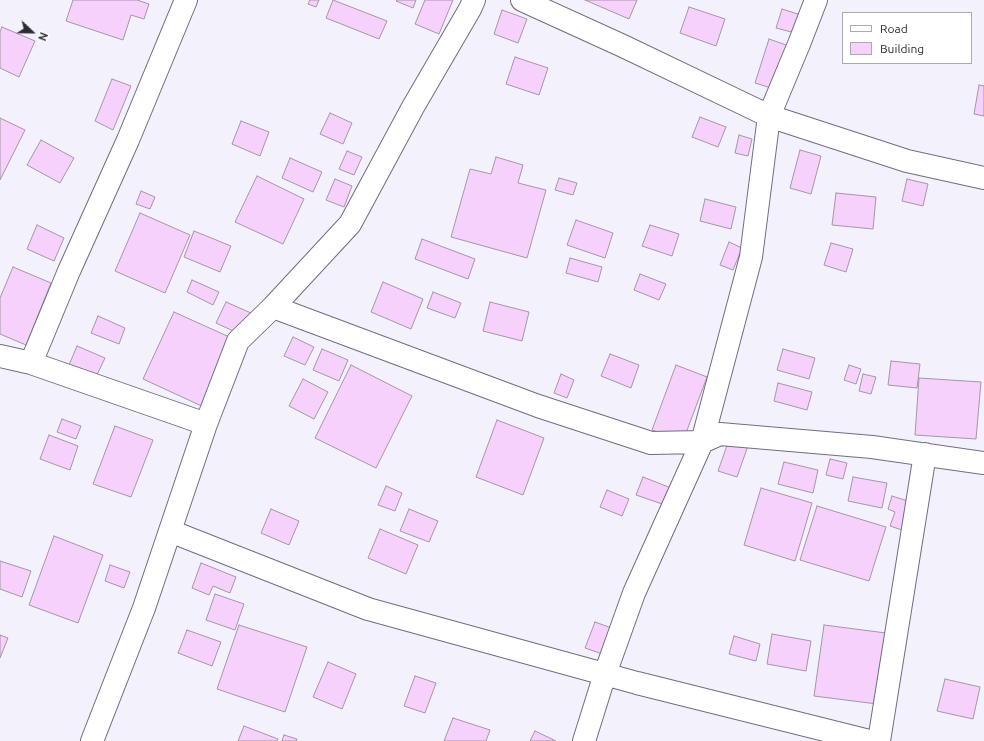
<!DOCTYPE html>
<style>
body{margin:0}
#map{position:relative;width:984px;height:741px;overflow:hidden;background:#f3f2fc;font-family:Ubuntu,sans-serif}
canvas{display:block}
.legend{position:absolute;left:842px;top:12px;width:130px;height:52px;box-sizing:border-box;background:#fff;border:1px solid #abaaad;margin:0;padding:5px 7px;list-style:none;font-size:12px;color:#2c2a33}
.legend li{display:flex;align-items:center;gap:8px;height:20px}
.legend b{width:20px;border:1px solid #abaaad}
.north{position:absolute;left:12px;top:12px;width:40px;height:40px;-webkit-text-stroke:3px #fff;paint-order:stroke;rotate:112deg;font-size:11px;font-weight:700;line-height:16px;text-align:center;color:#2c2a33}
.north::after{content:'';display:block;margin:auto;width:14px;height:18px;background:#2c2a33;clip-path:polygon(50% 0,100% 100%,50% 72%,0 100%)}
</style>
<div id="map">
<canvas width="984" height="741"></canvas>
<ul class="legend">
<li><b style="height:5px;background:#fff"></b>Road</li>
<li><b style="height:11px;background:#f6d1fb"></b>Building</li>
</ul>
<div class="north">N</div>
</div>
<script>
const context = document.querySelector('canvas').getContext('2d');
context.lineJoin = 'round';
function fill(path, color) { context.fillStyle = color; context.fill(path, 'evenodd'); }
const poly = rows => new Path2D(rows.map(r => 'M' + r).join(''));
function strokePath(path, color, width, dash) { context.strokeStyle = color; context.lineWidth = width; context.lineCap = dash ? 'butt' : 'round'; context.setLineDash(dash || []); context.stroke(path); }
const building = poly([
 [73,0,137,0,149,4,144,19,131,15,123,40,66,21,73,0],
 [310,0,319,0,316,7,308,4,310,0],
 [333,0,387,21,379,39,326,18,333,0],
 [397,0,416,0,413,8,396,1,397,0],
 [425,0,453,0,439,34,415,24,425,0],
 [585,0,637,0,629,19,585,0],
 [689,7,725,19,716,46,680,33,689,7],
 [782,9,801,15,795,33,776,28,782,9],
 [502,10,527,19,518,43,494,34,502,10],
 [2,27,35,41,19,77,0,68,0,32,2,27],
 [769,39,789,46,774,89,755,83,769,39],
 [515,57,548,68,539,95,506,84,515,57],
 [112,79,131,86,113,130,95,121,112,79],
 [979,85,984,86,984,116,974,114,979,85],
 [330,113,352,123,343,144,320,134,330,113],
 [700,117,726,127,718,147,692,137,700,117],
 [0,118,25,130,0,180,0,118],
 [241,121,269,132,260,156,232,144,241,121],
 [739,135,752,139,748,156,735,153,739,135],
 [41,140,74,158,60,183,27,165,41,140],
 [800,150,821,156,811,194,790,188,800,150],
 [347,151,362,157,354,175,339,169,347,151],
 [496,157,523,165,518,183,546,190,527,258,451,237,470,169,491,174,496,157],
 [290,158,322,172,313,192,282,178,290,158],
 [257,176,304,199,283,244,235,222,257,176],
 [559,178,577,183,573,195,555,190,559,178],
 [335,179,352,186,344,207,326,200,335,179],
 [907,179,928,184,923,206,902,201,907,179],
 [141,191,155,197,150,209,136,204,141,191],
 [836,193,876,197,873,229,832,225,836,193],
 [705,199,736,207,731,229,700,221,705,199],
 [140,213,190,235,165,293,115,271,140,213],
 [576,220,613,233,605,258,567,245,576,220],
 [37,225,64,238,54,261,27,249,37,225],
 [650,225,679,234,672,256,642,246,650,225],
 [194,231,231,246,220,272,184,257,194,231],
 [422,239,475,259,468,279,415,259,422,239],
 [729,242,742,248,733,270,720,265,729,242],
 [831,243,853,249,846,272,824,265,831,243],
 [570,258,602,267,598,282,566,273,570,258],
 [13,267,51,283,26,345,0,334,0,298,13,267],
 [640,274,666,284,659,300,634,290,640,274],
 [192,280,219,292,213,305,187,292,192,280],
 [383,282,423,299,411,329,371,312,383,282],
 [433,292,461,303,455,318,427,308,433,292],
 [226,302,251,313,242,335,216,323,226,302],
 [490,302,529,312,522,341,483,331,490,302],
 [174,312,236,340,206,408,143,379,174,312],
 [98,316,125,328,119,344,91,333,98,316],
 [293,337,314,347,305,365,284,356,293,337],
 [77,346,105,358,96,377,69,365,77,346],
 [322,349,348,360,339,381,313,370,322,349],
 [783,349,815,358,809,379,777,370,783,349],
 [610,354,639,365,631,388,601,376,610,354],
 [891,361,920,364,917,388,888,385,891,361],
 [351,365,412,396,376,468,315,438,351,365],
 [676,365,707,377,683,441,652,430,676,365],
 [849,365,861,369,856,384,844,380,849,365],
 [561,374,574,380,567,398,554,393,561,374],
 [863,374,876,377,871,394,859,391,863,374],
 [919,378,981,382,976,439,915,435,919,378],
 [303,379,328,392,314,419,289,406,303,379],
 [778,383,812,392,807,410,774,401,778,383],
 [62,419,81,426,76,439,57,432,62,419],
 [497,420,544,438,523,495,476,477,497,420],
 [115,426,153,440,131,497,93,484,115,426],
 [49,435,78,446,70,470,40,459,49,435],
 [730,437,749,443,737,477,718,471,730,437],
 [830,459,847,463,843,479,826,475,830,459],
 [784,462,818,470,813,493,778,484,784,462],
 [643,477,671,488,665,505,636,495,643,477],
 [853,477,887,483,882,508,848,501,853,477],
 [386,486,402,493,395,511,378,505,386,486],
 [761,488,812,503,795,561,744,545,761,488],
 [607,490,629,499,622,516,600,507,607,490],
 [892,496,914,503,905,531,890,526,895,512,888,509,892,496],
 [817,506,886,527,869,581,800,560,817,506],
 [271,509,299,521,289,545,261,533,271,509],
 [409,509,438,521,429,542,400,531,409,509],
 [380,529,418,545,406,574,368,558,380,529],
 [54,536,103,555,78,623,29,605,54,536],
 [0,561,31,571,22,597,0,589,0,561],
 [201,563,236,577,230,593,213,586,209,595,192,588,201,563],
 [110,565,130,572,124,588,105,581,110,565],
 [215,594,244,604,235,630,206,620,215,594],
 [595,622,617,630,608,656,585,648,595,622],
 [239,625,307,647,285,712,217,689,239,625],
 [824,625,886,633,877,704,814,696,824,625],
 [187,630,221,642,212,666,178,653,187,630],
 [772,634,811,641,806,671,767,664,772,634],
 [0,635,8,638,0,658,0,635],
 [734,636,760,644,756,661,729,654,734,636],
 [328,662,356,674,342,709,313,697,328,662],
 [415,676,436,683,425,713,404,706,415,676],
 [945,679,980,687,973,719,937,711,945,679],
 [453,718,490,730,486,741,444,741,453,718],
 [244,726,278,739,277,741,238,741,244,726],
 [535,731,556,741,530,741,535,731],
 [284,735,297,739,296,741,282,741,284,735]
]);
fill(building, '#f6d1fb');
strokePath(building, '#a595a7', 1);
const minor = poly([
 [522,0,623,46,769,116,907,161,984,178],
 [273,307,538,406,651,443,702,442,720,434,872,447,984,463],
 [0,356,31,363,206,424],
 [31,363,69,271,128,140,186,0],
 [170,531,368,609,637,683,869,741],
 [92,741,144,608,206,424,238,341,273,307,350,224,413,107,470,9,474,0],
 [584,741,605,674,634,593,702,442,751,257,769,116,799,44,816,0],
 [879,741,925,454]
]);
strokePath(minor, '#706d82', 24);
strokePath(minor, '#fff', 22);
</script>
